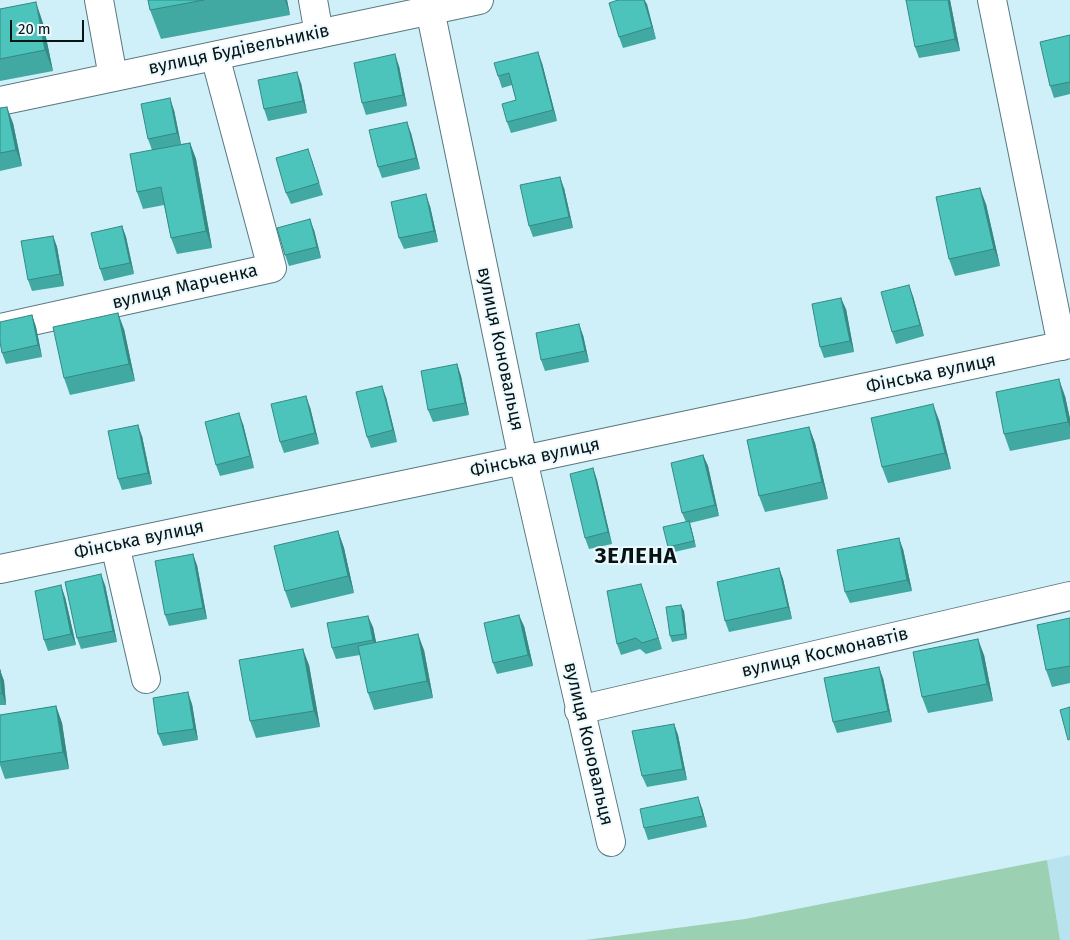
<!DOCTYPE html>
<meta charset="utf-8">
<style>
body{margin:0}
#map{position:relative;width:1070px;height:940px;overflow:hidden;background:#cff0f9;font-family:"Fira Sans",sans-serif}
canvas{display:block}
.scale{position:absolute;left:10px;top:20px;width:74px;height:22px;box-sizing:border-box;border:2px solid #081316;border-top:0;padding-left:6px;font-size:15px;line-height:18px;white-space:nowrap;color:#081316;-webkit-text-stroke:4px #ecf9fd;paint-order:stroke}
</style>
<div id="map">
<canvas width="1070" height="940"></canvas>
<div class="scale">20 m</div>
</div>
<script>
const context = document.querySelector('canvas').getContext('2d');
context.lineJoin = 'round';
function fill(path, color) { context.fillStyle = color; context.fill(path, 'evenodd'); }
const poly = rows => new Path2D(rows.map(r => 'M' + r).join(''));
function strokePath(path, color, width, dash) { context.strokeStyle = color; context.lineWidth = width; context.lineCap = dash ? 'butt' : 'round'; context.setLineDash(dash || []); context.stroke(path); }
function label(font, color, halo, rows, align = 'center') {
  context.font = font + ' "Fira Sans",sans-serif'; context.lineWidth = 4; context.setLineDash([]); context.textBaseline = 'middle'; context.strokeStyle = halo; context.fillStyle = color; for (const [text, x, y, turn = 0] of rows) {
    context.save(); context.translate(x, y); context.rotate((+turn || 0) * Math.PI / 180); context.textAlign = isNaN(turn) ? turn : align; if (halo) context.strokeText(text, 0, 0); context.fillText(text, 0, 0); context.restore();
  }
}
fill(poly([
 [1070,855,1070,940,1060,940,1047,860]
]), '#b9e3ef');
fill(poly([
 [1047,860,1060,940,585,940,745,919]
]), '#9bd0b3');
const minor = poly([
 [99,0,113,77],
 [313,0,319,34],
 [428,0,523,460,611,842],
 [992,0,1062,346],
 [0,101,479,0],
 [0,328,272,268,215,56],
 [115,545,146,679],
 [0,569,523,460,1070,344],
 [579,710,1070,596]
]);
strokePath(minor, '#59777f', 30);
strokePath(minor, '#fff', 28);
fill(poly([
 [148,0,287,0,290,15,161,39,150,10],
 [618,0,645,0,656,39,623,48,619,37],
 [950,0,960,51,919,58,915,47],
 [0,9,43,23,53,71,0,81],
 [1070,35,1070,94,1054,98,1050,86],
 [542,63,557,121,511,133,507,122,516,100,512,85,502,88,498,76],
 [399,66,407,106,366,115,362,103],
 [301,83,307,113,268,121,264,109],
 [0,108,13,123,22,166,0,171],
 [174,110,181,144,190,143,196,159,212,248,177,254,171,238,164,205,143,209,137,192,152,150,148,139],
 [411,133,420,169,382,178,378,167],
 [312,160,323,195,291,204,286,193],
 [564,188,573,228,533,237,529,226],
 [986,204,1000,266,955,276,949,259],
 [430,206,438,242,404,249,399,238],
 [122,226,126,237,134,274,104,281,100,269],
 [314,230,321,258,289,266,285,255],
 [53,236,57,247,64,286,32,291,28,280],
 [913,296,924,336,896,344,892,332],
 [846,309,854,352,824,358,820,347],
 [32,315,36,327,42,357,6,364,2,353],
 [124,329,135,381,70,395,64,378],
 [583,335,589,362,545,371,541,360],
 [457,364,461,376,469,415,433,422,428,410],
 [1065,396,1070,419,1070,439,1010,451,1004,434],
 [386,397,397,442,371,448,367,437],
 [310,407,319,444,284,453,280,442],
 [939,420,951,469,888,483,882,467],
 [243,424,254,468,220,476,216,465],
 [809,427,815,443,828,499,765,512,759,496],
 [142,436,152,484,122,490,118,479],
 [703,455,708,466,719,516,690,523,696,547,670,553,668,547,686,522,682,513],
 [593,468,597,480,612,544,589,549,585,538],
 [338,531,344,548,354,593,291,608,285,591],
 [903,549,912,591,850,603,845,592],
 [197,565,207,619,169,626,165,615],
 [779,568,783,579,792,619,729,632,725,621],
 [105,585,117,642,81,649,77,638],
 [645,596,662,649,646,654,640,649,621,655,617,644],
 [65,597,76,645,48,651,44,640],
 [684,611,687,639,672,642,670,636],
 [1070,618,1070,683,1052,687,1046,670],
 [524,626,533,666,497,674,493,663],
 [373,627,376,643,424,650,433,698,374,710,368,693,360,655,336,659,332,648],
 [984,655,993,701,928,713,922,697],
 [309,665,320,727,256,738,250,721],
 [0,670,4,681,6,705,0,705],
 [883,678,892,722,837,733,833,722],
 [192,704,198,740,163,746,158,734],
 [56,706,62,723,69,769,5,779,0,765,0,715],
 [674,724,678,735,687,780,647,787,642,776],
 [702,808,707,827,648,840,644,828]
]), '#41a9a1');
fill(poly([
 [285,0,287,0,290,15],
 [644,0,647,4,656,39,652,27],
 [948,0,950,0,960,51,955,39],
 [36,2,43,23,53,71,45,50],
 [538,52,542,63,557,121,553,110],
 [395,54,399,66,407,106,403,95],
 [297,72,301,83,307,113,303,101],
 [170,98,174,110,181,145,177,133],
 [7,107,13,123,22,166,16,150],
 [407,122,411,133,420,169,416,158],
 [190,143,196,159,212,248,206,231],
 [560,177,564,188,573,228,569,217],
 [980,188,986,204,1000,266,994,249],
 [426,194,430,206,438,242,434,231],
 [310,219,314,230,321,258,317,247],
 [122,226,126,237,134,274,130,263],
 [53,236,57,247,64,286,60,274],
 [909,285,913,296,924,336,920,325],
 [841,298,846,309,854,352,850,341],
 [118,313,124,329,135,381,129,364],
 [32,315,36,327,42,357,38,345],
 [579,324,583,335,589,362,585,351],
 [457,364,461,376,469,415,465,403],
 [1059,379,1065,396,1070,419,1070,427,1068,422],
 [382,386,386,397,397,442,393,430],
 [306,396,310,407,319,444,315,433],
 [933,404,939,420,951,469,945,453],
 [239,413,243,424,254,468,250,456],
 [138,425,142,436,152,484,148,473],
 [809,427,815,443,828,499,822,482],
 [703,455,708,466,719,516,715,505],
 [593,468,597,480,612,544,608,532],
 [689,521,691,527,696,547,694,541],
 [338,531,344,548,354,593,348,576],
 [899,538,903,549,912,591,907,580],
 [193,554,197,565,207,619,203,608],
 [779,568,783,579,792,619,788,607],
 [101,574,105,585,117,642,113,631],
 [641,584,645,596,662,649,658,638],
 [61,585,65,597,76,645,71,634],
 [681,605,684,611,687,639,685,634],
 [519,615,524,626,533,666,528,655],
 [368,616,373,627,378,651,373,640],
 [418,634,424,650,433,698,427,681],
 [978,639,984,655,993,701,987,684],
 [303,649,309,665,320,727,314,711],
 [879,667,883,678,892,722,888,711],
 [0,670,4,681,6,705,2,693],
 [188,692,192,704,198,740,194,729],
 [56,706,62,723,69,769,63,752],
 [674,724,678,735,687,780,683,769],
 [698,797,702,808,707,827,703,816]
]), '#358983');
const building = poly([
 [148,0,204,0,150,10,148,0],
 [618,0,644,0,652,27,619,37,609,3,618,0],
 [906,0,948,0,955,39,915,47,906,0],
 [36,2,45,50,0,59,0,9,36,2],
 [1070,35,1070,82,1050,86,1040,42,1070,35],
 [538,52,553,110,507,122,502,104,516,100,509,73,498,76,494,63,538,52],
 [395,54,403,95,362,103,354,63,395,54],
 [297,72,303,101,264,109,258,80,297,72],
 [170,98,177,133,148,139,141,104,170,98],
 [7,107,16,150,0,153,0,108,7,107],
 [407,122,416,158,378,167,369,130,407,122],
 [190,143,206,231,171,238,161,187,137,192,130,154,190,143],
 [308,149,319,183,286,193,276,158,308,149],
 [560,177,569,217,529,226,520,185,560,177],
 [980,188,994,249,949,259,936,197,980,188],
 [426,194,434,231,399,238,391,202,426,194],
 [310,219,317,247,285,255,277,228,310,219],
 [122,226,130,263,100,269,91,233,122,226],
 [53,236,60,274,28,280,21,241,53,236],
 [909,285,920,325,892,332,881,292,909,285],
 [841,298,850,341,820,347,812,304,841,298],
 [118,313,129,364,64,378,53,327,118,313],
 [32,315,38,345,2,353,0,342,0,322,32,315],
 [579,324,585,351,541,360,536,333,579,324],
 [457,364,465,403,428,410,421,371,457,364],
 [1059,379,1068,422,1004,434,996,392,1059,379],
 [382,386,393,430,367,437,356,392,382,386],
 [306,396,315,433,280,442,271,404,306,396],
 [933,404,945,453,882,467,871,418,933,404],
 [239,413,250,456,216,465,205,422,239,413],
 [138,425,148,473,118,479,108,431,138,425],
 [809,427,822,482,759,496,747,440,809,427],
 [703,455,715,505,682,513,671,463,703,455],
 [593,468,608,532,585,538,570,474,593,468],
 [689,521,694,541,668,547,663,527,689,521],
 [338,531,348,576,285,591,274,546,338,531],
 [899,538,907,580,845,592,837,550,899,538],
 [193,554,203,608,165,615,155,561,193,554],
 [779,568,788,607,725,621,717,582,779,568],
 [101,574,113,631,77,638,65,582,101,574],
 [641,584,658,638,642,643,636,638,617,644,607,591,641,584],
 [61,585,71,634,44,640,35,591,61,585],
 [681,605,685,634,670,636,666,607,681,605],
 [519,615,528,655,493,663,484,623,519,615],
 [368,616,373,640,332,648,327,623,368,616],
 [1070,618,1070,666,1046,670,1037,625,1070,618],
 [418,634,427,681,368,693,358,646,418,634],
 [978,639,987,684,922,697,913,652,978,639],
 [303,649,314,711,250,721,239,660,303,649],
 [879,667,888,711,833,722,824,678,879,667],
 [0,670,2,693,0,694,0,670],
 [188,692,194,729,158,734,153,698,188,692],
 [56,706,63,752,0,762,0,715,56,706],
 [1070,707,1070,739,1068,740,1060,710,1070,707],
 [674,724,683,769,642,776,632,731,674,724],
 [698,797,703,816,644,828,640,809,698,797]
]);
fill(building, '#4cc4bb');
strokePath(building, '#358983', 1);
label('18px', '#081316', '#ecf9fd', [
 ["вулиця Будівельників",239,50,-12],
 ["вулиця Марченка",185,287,-13],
 ["вулиця Коновальця",500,349,78],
 ["Фінська вулиця",931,374,-12],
 ["Фінська вулиця",535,458,-12],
 ["Фінська вулиця",139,540,-12],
 ["вулиця Космонавтів",825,653,-13],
 ["вулиця Коновальця",588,744,77]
]);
context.letterSpacing = '1px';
label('bold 22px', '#081316', '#ecf9fd', [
 ["ЗЕЛЕНА",636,557]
]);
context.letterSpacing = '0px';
</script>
